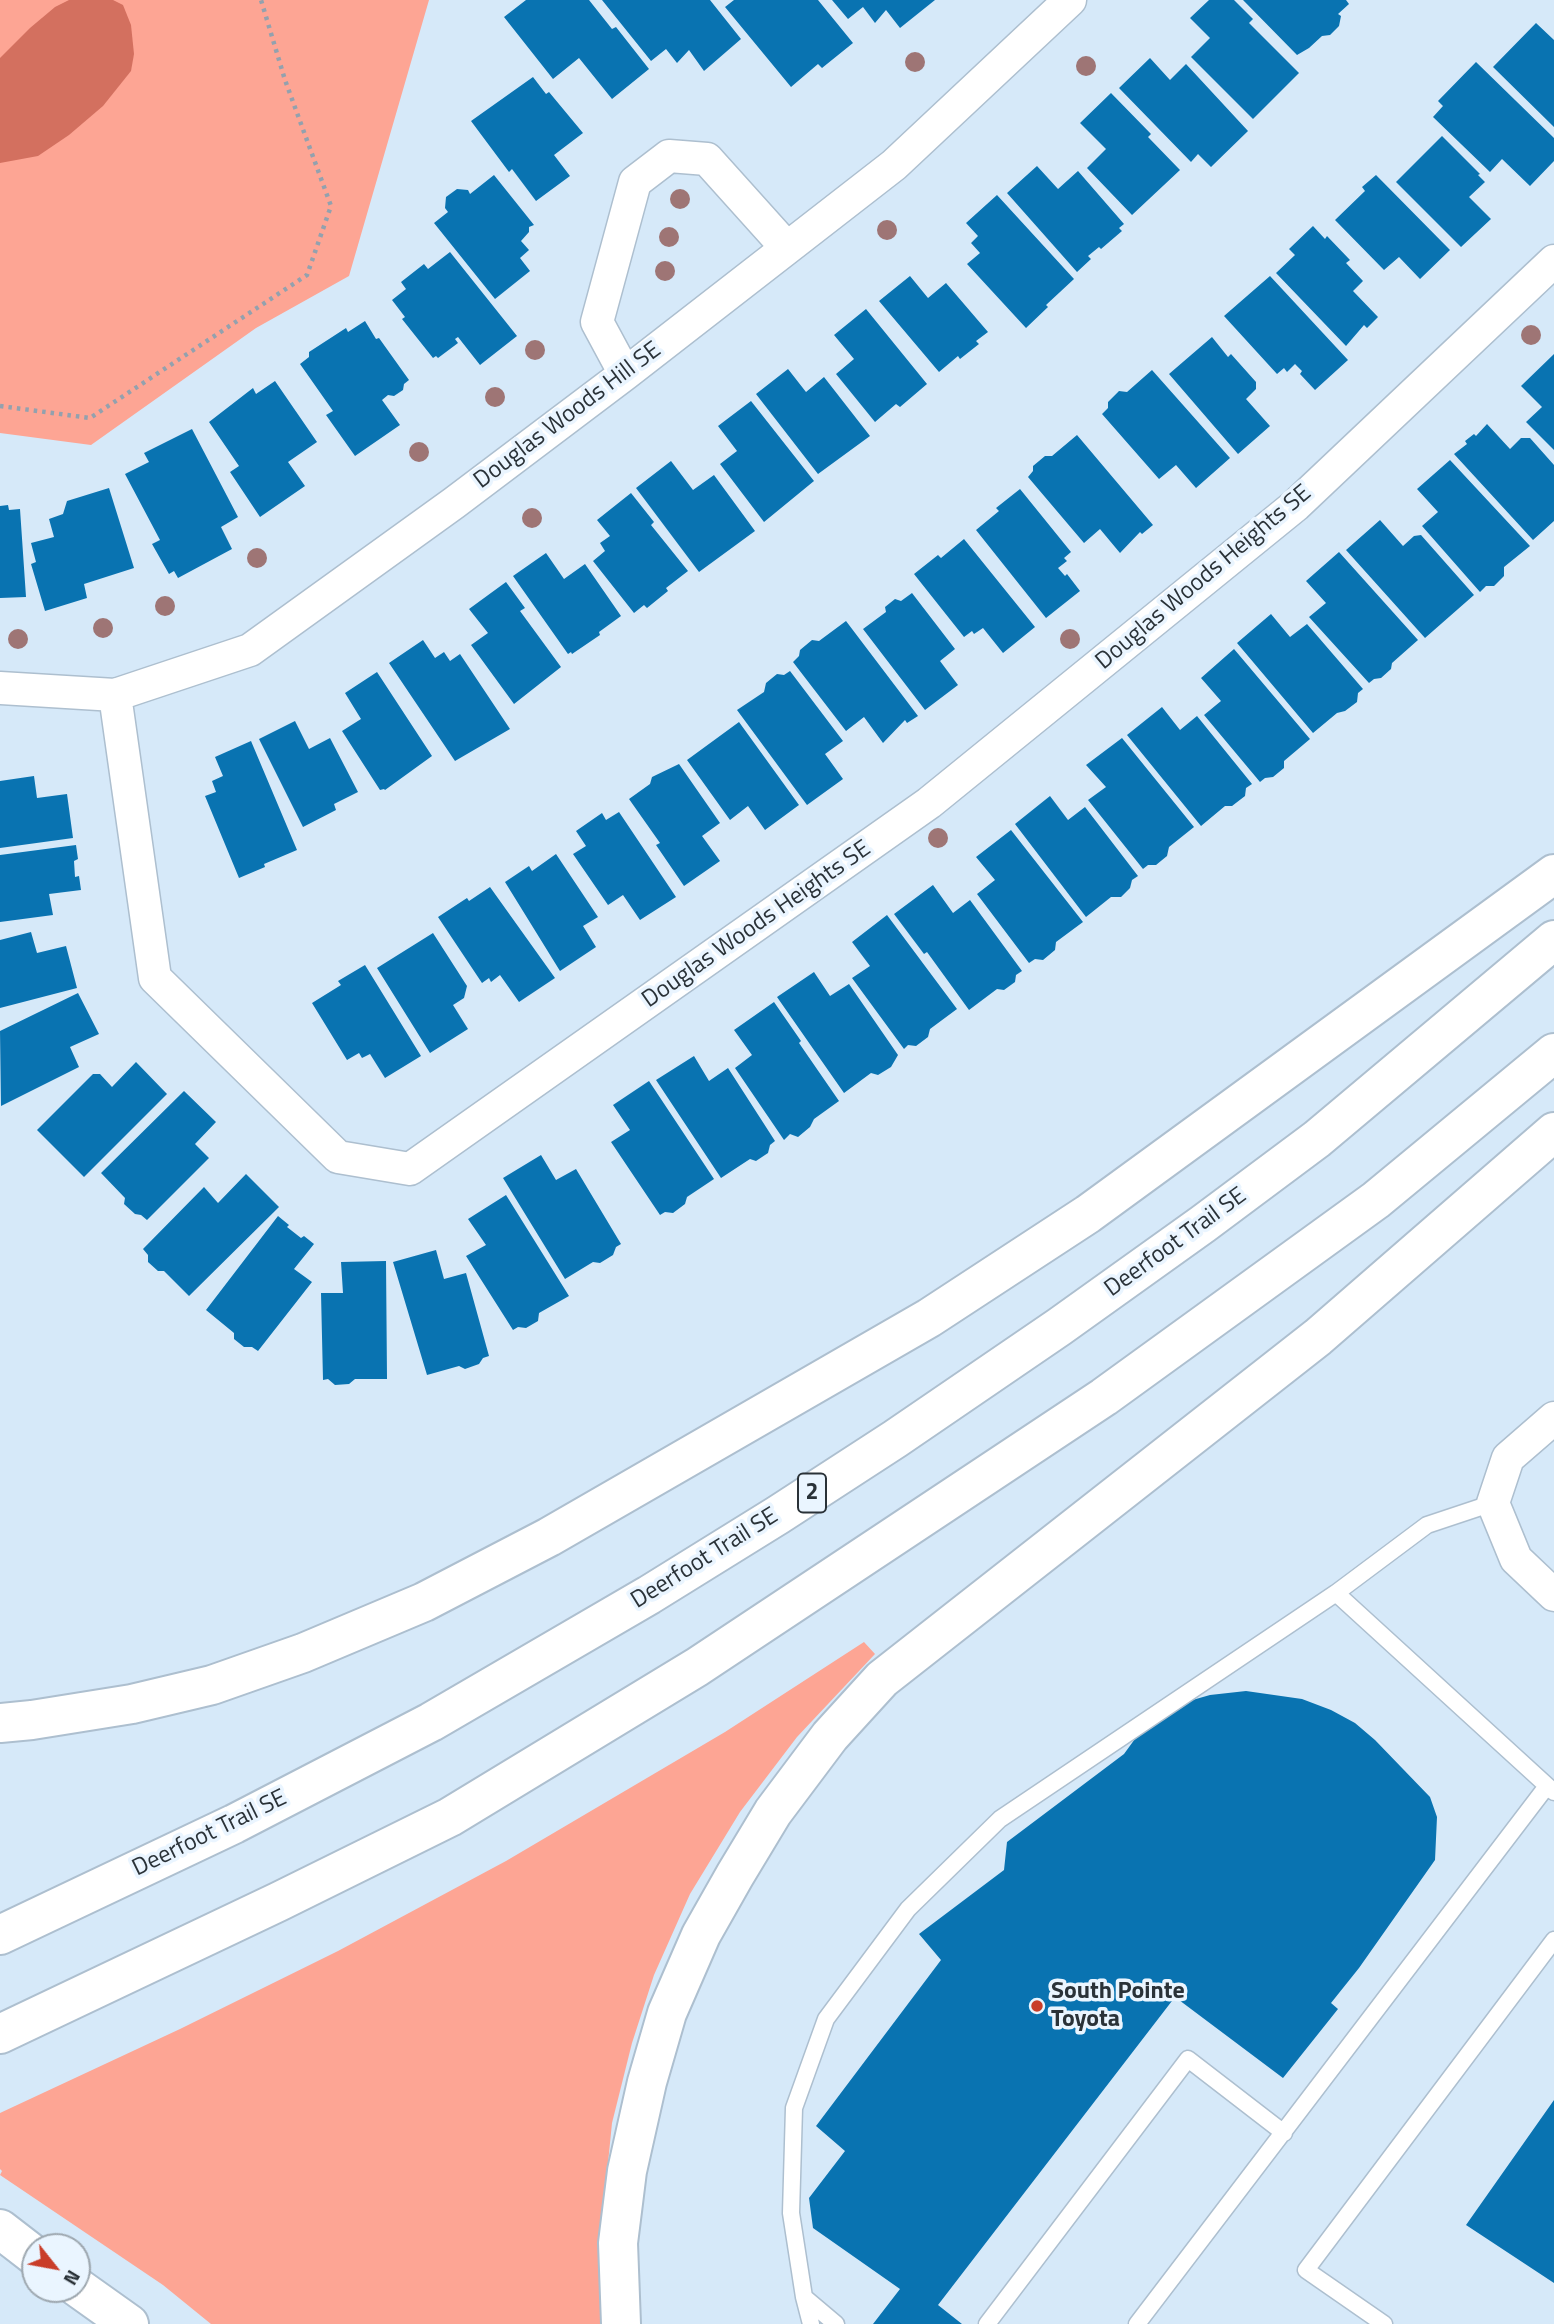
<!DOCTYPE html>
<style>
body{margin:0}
#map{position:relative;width:1554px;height:2324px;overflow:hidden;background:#d6e9f9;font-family:"Titillium Web",sans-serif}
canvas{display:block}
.north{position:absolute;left:21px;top:2233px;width:70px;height:70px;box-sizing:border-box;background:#eaf5ff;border:2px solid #9da7af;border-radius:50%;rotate:121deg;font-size:19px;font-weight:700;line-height:28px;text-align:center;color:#2a3238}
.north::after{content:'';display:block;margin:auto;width:24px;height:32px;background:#c93d29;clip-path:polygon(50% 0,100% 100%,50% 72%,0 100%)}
</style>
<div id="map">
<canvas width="1554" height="2324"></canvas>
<div class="north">N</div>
</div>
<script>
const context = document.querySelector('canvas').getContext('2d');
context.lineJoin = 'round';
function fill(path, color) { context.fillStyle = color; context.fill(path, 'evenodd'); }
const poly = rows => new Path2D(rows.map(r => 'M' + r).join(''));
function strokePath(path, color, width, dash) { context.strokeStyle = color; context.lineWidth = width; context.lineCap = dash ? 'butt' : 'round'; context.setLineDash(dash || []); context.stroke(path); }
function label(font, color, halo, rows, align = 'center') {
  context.font = font + ' "Titillium Web",sans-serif'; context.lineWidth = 7; context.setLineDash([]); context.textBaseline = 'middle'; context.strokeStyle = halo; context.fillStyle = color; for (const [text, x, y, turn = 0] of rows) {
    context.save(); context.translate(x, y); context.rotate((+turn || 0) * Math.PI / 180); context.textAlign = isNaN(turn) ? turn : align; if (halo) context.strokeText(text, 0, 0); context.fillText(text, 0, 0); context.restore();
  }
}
fill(poly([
 [0,0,429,0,349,276,256,328,91,445,0,433],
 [864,1642,875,1654,797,1737,740,1812,690,1894,654,1975,632,2043,612,2123,601,2233,600,2324,211,2324,163,2285,0,2175,2,2171,0,2169,0,2113,180,2029,338,1951,506,1861,725,1732]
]), '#fda594');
fill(poly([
 [69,0,113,0,123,5,131,25,134,54,131,71,103,106,69,135,38,156,0,163,0,58,30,28,55,7]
]), '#d3705f');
fill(poly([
 [526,0,589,0,612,29,616,27,649,69,612,99,579,58,553,79,504,17],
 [602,0,710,0,741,39,704,71,689,50,677,63,666,49,651,61],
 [734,0,818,0,853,43,822,68,818,64,791,87,725,7],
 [832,0,935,0,900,28,886,10,875,23,863,7,848,19],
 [1209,0,1234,0,1253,19,1249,23,1299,73,1253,119,1191,57,1210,38,1190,18],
 [1243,0,1346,0,1349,4,1338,14,1341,16,1339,26,1330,35,1322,36,1309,48,1297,55],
 [1536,23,1554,40,1554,127,1493,67],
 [1150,58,1170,80,1186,64,1248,131,1211,167,1198,154,1191,162,1119,88],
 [1476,62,1554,138,1554,161,1530,186,1502,159,1490,172,1433,117,1443,106,1438,101],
 [533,77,546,94,549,92,583,133,554,155,570,176,536,201,512,169,509,172,471,121],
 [1111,93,1151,134,1148,137,1180,170,1132,215,1087,168,1106,149,1080,123],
 [1442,136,1480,174,1478,175,1485,182,1469,197,1491,219,1461,247,1396,182],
 [1037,166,1058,189,1078,171,1124,224,1119,228,1122,231,1101,249,1099,247,1088,256,1091,259,1077,272,1007,193],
 [494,175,534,225,529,227,529,232,521,241,529,250,520,258,530,271,495,299,434,223,448,212,445,208,446,197,457,189,468,190,470,194],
 [1376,175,1450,250,1420,279,1399,257,1384,270,1335,220,1365,191,1362,187],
 [997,195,1074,279,1046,305,1048,307,1026,328,967,264,980,253,971,243,978,236,966,223],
 [1313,226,1325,239,1327,236,1350,260,1346,263,1363,281,1353,291,1378,317,1367,328,1364,325,1346,346,1276,273,1295,255,1289,249],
 [450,252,517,336,480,365,458,337,455,339,458,343,438,358,436,356,433,358,402,319,405,317,392,300,406,289,401,282,424,264,428,269],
 [910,276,928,298,946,283,988,332,976,341,979,344,960,359,958,356,939,372,879,301],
 [1270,276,1348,360,1315,390,1300,374,1302,371,1295,364,1287,372,1284,368,1277,374,1224,316],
 [866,309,927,384,900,407,896,404,875,422,836,374,854,359,834,335],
 [365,321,376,339,379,338,409,380,404,384,403,390,394,396,388,395,382,400,400,425,355,456,326,415,333,411,300,364,309,357,309,352,346,328,348,332],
 [1212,337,1228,357,1231,354,1256,382,1256,389,1246,399,1270,426,1238,454,1169,374],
 [1554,354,1554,450,1526,422,1542,407,1521,386],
 [788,369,806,392,824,377,870,436,818,474,756,394],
 [1152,370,1230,458,1196,488,1176,465,1159,479,1102,414,1108,408,1108,402,1119,391,1127,392],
 [275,381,317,442,288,462,305,486,260,517,230,472,239,466,209,422,253,388,256,394],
 [751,401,814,481,764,522,720,464,737,451,718,426],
 [1487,424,1510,449,1521,438,1530,438,1554,465,1554,521,1533,540,1454,454,1467,444,1465,441,1474,434,1476,436],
 [192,429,238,517,221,527,232,549,178,578,174,571,169,574,152,544,160,540,125,474,149,462,144,453],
 [1077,435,1153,525,1142,534,1140,532,1120,553,1100,529,1084,543,1028,477,1033,471,1033,466,1045,456,1052,456],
 [1450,460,1530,546,1504,567,1504,576,1494,586,1486,586,1480,592,1422,526,1438,512,1417,489],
 [671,461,693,490,714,475,755,531,699,572,636,488],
 [109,488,134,568,84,584,87,598,45,611,31,564,36,562,31,543,54,537,49,519,63,514,67,501],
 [1020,489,1071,552,1064,558,1067,561,1058,568,1065,576,1067,574,1080,591,1046,618,976,530,999,511,996,508],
 [631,493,654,522,651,525,688,571,666,588,668,591,647,608,644,605,634,613,593,561,605,551,600,543,610,536,597,520],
 [8,505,9,510,20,509,26,597,0,598,0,506],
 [1380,520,1403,546,1414,536,1421,535,1474,595,1425,638,1346,550],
 [964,539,1035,627,1003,653,983,628,974,634,972,631,964,637,914,574,938,555,941,558],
 [1339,552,1418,640,1392,663,1391,669,1381,678,1374,679,1369,683,1309,617,1326,603,1306,581],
 [546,553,564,579,585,564,621,616,599,632,600,635,572,654,571,652,568,654,513,576],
 [506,582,525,608,520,611,561,667,514,704,471,645,488,633,469,609],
 [912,593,955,649,940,661,958,685,925,710,863,629,886,612,885,607,895,599,901,601],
 [1271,614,1290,637,1307,624,1363,689,1358,693,1357,702,1345,711,1337,713,1313,733,1237,643],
 [846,621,918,716,907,723,905,720,883,743,864,717,846,731,793,662,799,656,800,650,812,640,819,641],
 [423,640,435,658,444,652,450,661,460,654,510,729,455,761,389,663],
 [1234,649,1310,739,1284,761,1284,768,1273,777,1265,778,1260,782,1204,715,1221,701,1201,678],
 [790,671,843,741,825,754,843,779,807,805,737,710,764,692,766,683,777,674,784,675],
 [377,672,432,756,385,790,384,789,380,790,342,731,361,719,345,693],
 [1162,707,1180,730,1197,716,1252,784,1246,788,1245,796,1232,806,1225,806,1201,826,1127,735],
 [295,721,309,749,330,738,358,792,334,804,336,810,303,827,259,739],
 [739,722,799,805,765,830,748,806,730,820,687,760],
 [1122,738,1194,827,1169,847,1167,856,1156,865,1148,865,1143,869,1088,800,1106,787,1086,765],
 [251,741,297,850,264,864,265,867,239,878,205,796,216,792,212,781,223,776,215,757],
 [679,764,720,823,702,836,720,861,684,886,656,845,660,843,629,799,650,784,652,777],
 [34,776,37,798,67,794,73,838,0,848,0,781],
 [1050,796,1068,820,1085,807,1138,876,1132,880,1130,888,1121,897,1111,897,1086,917,1015,824],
 [619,812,676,897,640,920,623,895,608,905,573,854,586,846,576,831,602,813,606,820],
 [1011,830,1083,922,1056,942,1055,950,1043,960,1035,959,1029,963,977,894,995,880,976,857],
 [76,845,78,859,74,861,75,877,79,876,81,890,49,894,53,915,0,922,0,855],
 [556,854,598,917,583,926,596,947,560,971,505,882,529,866,532,871],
 [933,885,953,913,970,900,1022,971,1016,975,1015,982,1004,990,997,989,969,1010,927,952,924,954,894,914],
 [490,887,555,978,519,1002,500,975,491,982,489,978,482,983,438,917,467,898,469,901],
 [887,915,957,1009,930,1029,928,1037,916,1046,908,1045,904,1049,852,978,870,966,852,942],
 [31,932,37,953,66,946,77,988,0,1008,0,940],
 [433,933,467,986,464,998,453,1005,468,1029,430,1053,377,968],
 [365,965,421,1056,385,1078,370,1054,362,1058,359,1053,347,1060,312,1003,341,985,338,981],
 [814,972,830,996,849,984,898,1055,891,1067,878,1075,871,1073,844,1093,777,997],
 [78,993,99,1034,70,1047,79,1067,1,1106,0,1031],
 [774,1002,801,1041,799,1043,839,1101,814,1119,810,1127,798,1137,790,1134,784,1140,735,1068,752,1055,734,1030],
 [694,1056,709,1081,728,1068,775,1141,770,1145,768,1153,756,1161,750,1159,721,1178,656,1080],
 [136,1062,167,1094,84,1177,37,1130,93,1074,100,1074,112,1087],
 [649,1081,714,1179,687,1197,685,1204,673,1213,665,1212,660,1215,611,1142,630,1130,613,1105],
 [184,1091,216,1122,195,1144,209,1158,147,1220,141,1215,135,1214,124,1204,125,1198,101,1173],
 [541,1155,556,1180,576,1169,621,1244,616,1247,613,1255,600,1263,593,1262,565,1279,503,1178],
 [246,1174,279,1207,189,1296,164,1271,158,1271,148,1262,148,1255,143,1249,204,1187,218,1203],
 [506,1195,569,1296,539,1313,538,1321,526,1328,518,1327,513,1330,466,1256,486,1245,468,1219],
 [278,1216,289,1225,287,1227,301,1238,304,1236,314,1244,294,1269,312,1282,258,1351,252,1347,244,1347,234,1339,234,1333,206,1310],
 [436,1250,444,1279,466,1273,489,1356,483,1358,479,1364,465,1369,459,1366,427,1375,393,1262],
 [386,1261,387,1379,355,1379,349,1384,335,1385,328,1379,323,1380,321,1293,343,1293,341,1262],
 [1246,1691,1302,1699,1331,1710,1355,1723,1375,1740,1430,1797,1437,1817,1435,1860,1359,1968,1331,2003,1338,2009,1283,2078,1175,1997,938,2305,962,2324,873,2324,900,2289,813,2228,809,2198,845,2151,816,2126,941,1960,919,1934,1004,1870,1007,1842,1124,1754,1140,1732,1182,1703,1210,1695],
 [1554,2100,1554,2283,1466,2225]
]), '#0973b1');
const lane = poly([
 [1336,1593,1554,1792],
 [804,2297,836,2324],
 [811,2324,804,2297,791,2213,794,2108,826,2019,908,1909,1000,1819,1336,1593,1427,1525,1493,1503],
 [987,2324,1188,2059,1284,2133],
 [1137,2324,1547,1786],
 [1384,2324,1306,2270,1554,1940]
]);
const street = poly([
 [625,374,597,322,635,182,669,156,707,159,787,248],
 [0,688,115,695,250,650,454,503,625,374,894,165,1070,0],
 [115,695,155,978,338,1157,410,1169,929,803,1296,505,1554,261],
 [1554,1418,1508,1458,1493,1503,1516,1559,1554,1595]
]);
const highway = poly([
 [0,1723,32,1720,132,1704,212,1685,303,1653,424,1602,549,1537,929,1318,1088,1214,1554,874],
 [0,1935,234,1824,431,1722,649,1595,778,1515,895,1439,1059,1327,1203,1224,1317,1139,1554,940],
 [0,2034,278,1902,450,1817,697,1667,1104,1397,1376,1200,1554,1053],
 [0,2229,35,2256],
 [77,2287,129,2324],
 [621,2324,618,2243,627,2171,647,2082,667,2013,701,1935,735,1875,773,1812,830,1736,882,1679,1318,1337,1554,1132]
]);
strokePath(lane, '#adbfcf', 19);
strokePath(street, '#adbfcf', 35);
strokePath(highway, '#adbfcf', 42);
strokePath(poly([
 [0,406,90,418,307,275,331,206,285,80,261,0]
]), '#93a1ae', 4.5, [3.5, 5]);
strokePath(lane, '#fff', 16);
strokePath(street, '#fff', 32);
strokePath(highway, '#fff', 38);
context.fillStyle = '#9e7575';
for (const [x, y] of [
 [915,62],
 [1086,66],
 [680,199],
 [887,230],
 [669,237],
 [665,271],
 [1531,335],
 [535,350],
 [495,397],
 [419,452],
 [532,518],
 [257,558],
 [165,606],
 [103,628],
 [18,639],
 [1070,639],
 [938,838]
]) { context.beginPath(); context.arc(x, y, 10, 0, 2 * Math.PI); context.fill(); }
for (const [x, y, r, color] of [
 [1037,2006,7,"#c93d29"]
]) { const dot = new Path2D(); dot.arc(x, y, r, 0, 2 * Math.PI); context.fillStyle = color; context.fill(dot); strokePath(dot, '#eaf5ff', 2.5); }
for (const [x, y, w] of [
 [812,1493,28]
]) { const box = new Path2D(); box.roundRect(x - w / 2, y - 19.5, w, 39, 5); context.fillStyle = '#eaf5ff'; context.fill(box); strokePath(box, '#2a3238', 2); }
label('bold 23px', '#2a3238', null, [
 ["2",812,1493]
]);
label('24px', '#2a3238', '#eaf5ff', [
 ["Douglas Woods Hill SE",568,416,-37],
 ["Douglas Woods Heights SE",1204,578,-40],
 ["Douglas Woods Heights SE",757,925,-35],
 ["Deerfoot Trail SE",1176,1243,-36],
 ["Deerfoot Trail SE",705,1559,-32],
 ["Deerfoot Trail SE",210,1834,-26]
]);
label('bold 24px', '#2a3238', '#eaf5ff', [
 ["South Pointe",1051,1992],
 ["Toyota",1051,2020]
], 'left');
</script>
